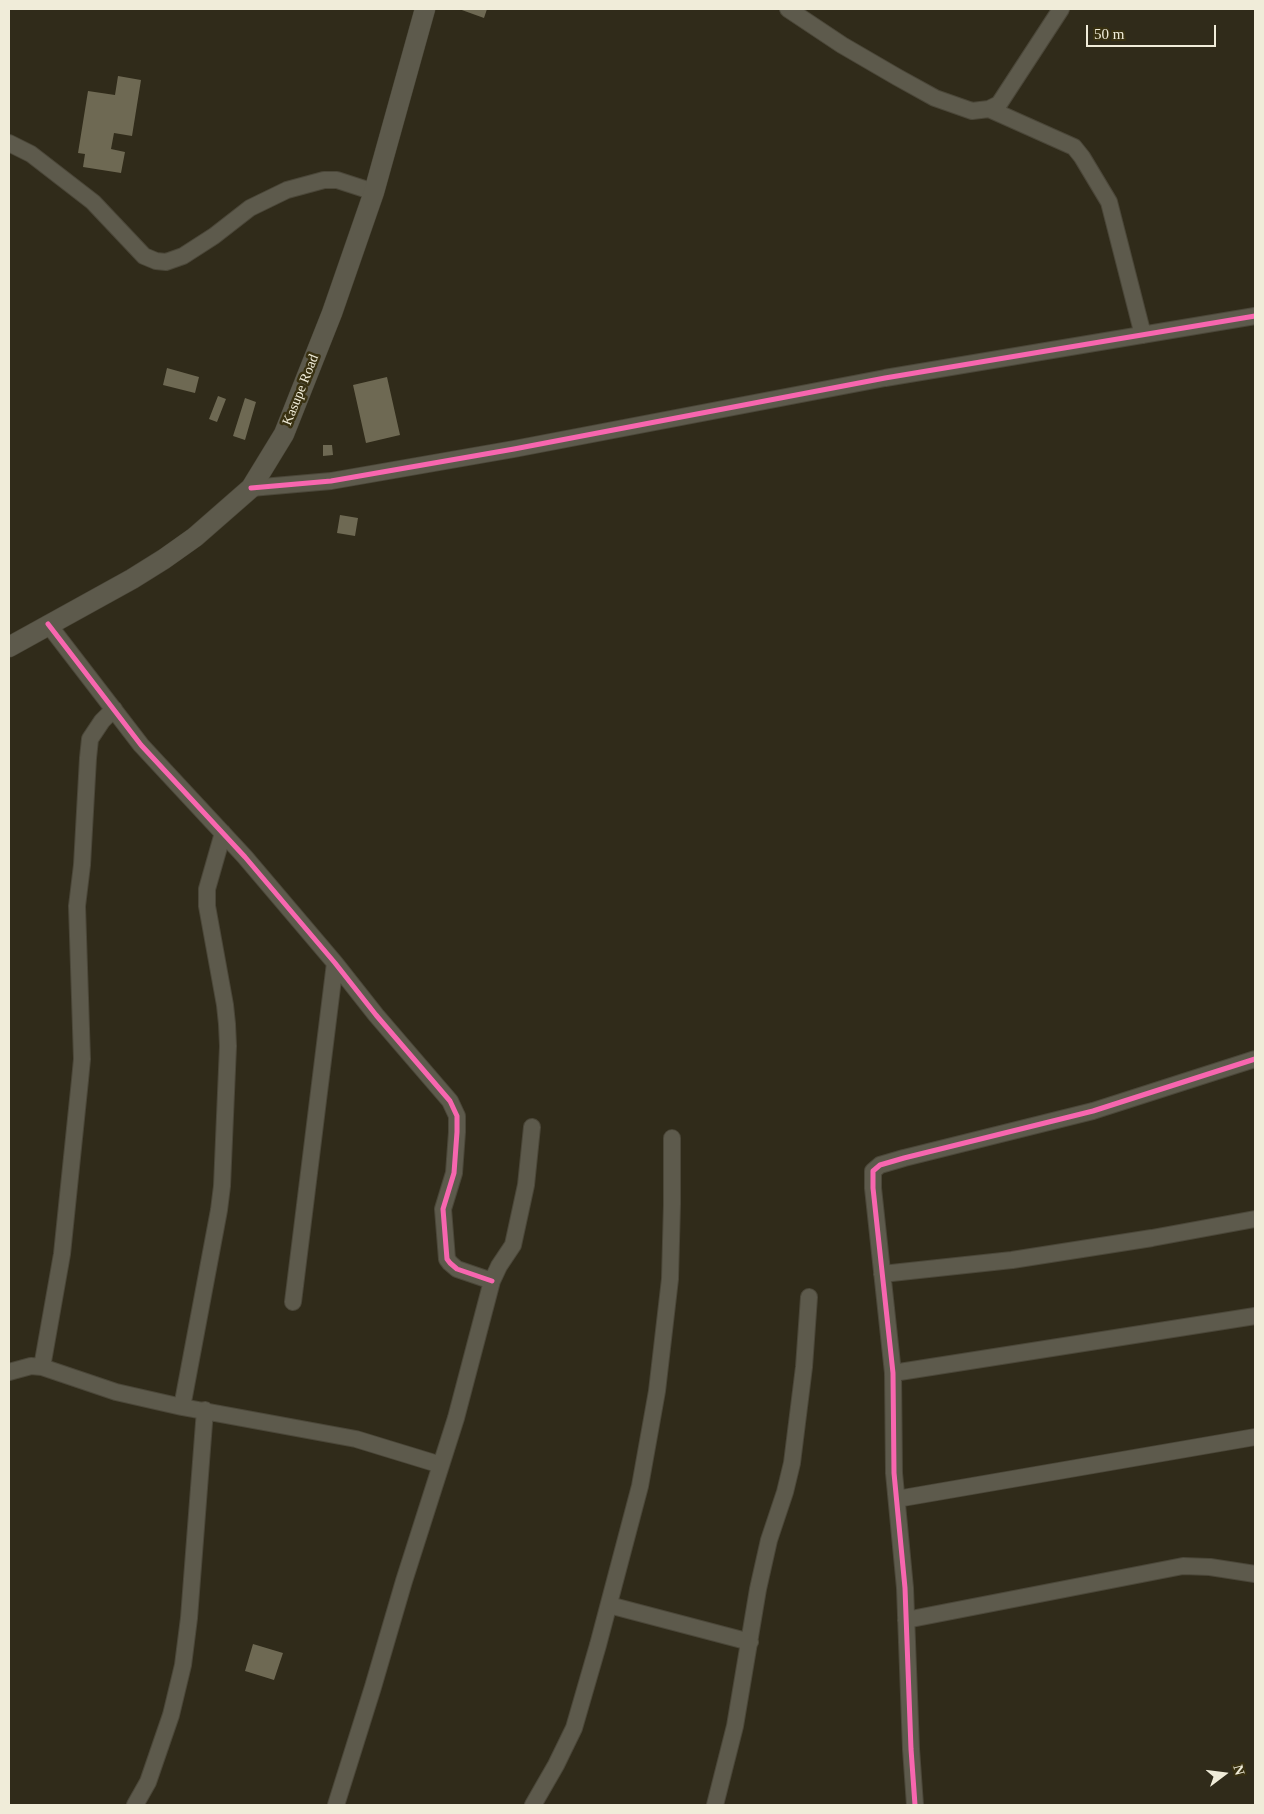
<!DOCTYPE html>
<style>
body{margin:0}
#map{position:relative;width:1264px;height:1814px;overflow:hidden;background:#302b1a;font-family:Georgia,serif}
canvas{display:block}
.frame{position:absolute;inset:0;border:10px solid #f0ecd9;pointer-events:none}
.north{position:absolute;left:1199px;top:1749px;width:50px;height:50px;-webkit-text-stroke:4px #393111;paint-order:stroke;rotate:75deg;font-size:14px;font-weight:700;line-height:20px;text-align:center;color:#f0ecd9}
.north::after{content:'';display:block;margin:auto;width:18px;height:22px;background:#f0ecd9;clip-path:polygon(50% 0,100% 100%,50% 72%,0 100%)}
.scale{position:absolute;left:1086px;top:25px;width:130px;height:22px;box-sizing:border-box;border:2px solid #f0ecd9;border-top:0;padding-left:6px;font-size:15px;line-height:18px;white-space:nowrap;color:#f0ecd9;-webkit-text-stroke:4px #393111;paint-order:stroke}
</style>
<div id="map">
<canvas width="1264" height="1814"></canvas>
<div class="frame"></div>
<div class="north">N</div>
<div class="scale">50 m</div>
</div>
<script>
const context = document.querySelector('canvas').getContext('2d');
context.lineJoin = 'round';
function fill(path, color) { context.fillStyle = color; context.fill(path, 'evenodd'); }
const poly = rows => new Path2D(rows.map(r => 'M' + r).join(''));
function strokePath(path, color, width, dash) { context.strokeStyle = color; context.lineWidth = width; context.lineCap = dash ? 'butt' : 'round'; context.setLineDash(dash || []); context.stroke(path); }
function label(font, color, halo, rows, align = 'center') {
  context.font = font + ' Georgia,serif'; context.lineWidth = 5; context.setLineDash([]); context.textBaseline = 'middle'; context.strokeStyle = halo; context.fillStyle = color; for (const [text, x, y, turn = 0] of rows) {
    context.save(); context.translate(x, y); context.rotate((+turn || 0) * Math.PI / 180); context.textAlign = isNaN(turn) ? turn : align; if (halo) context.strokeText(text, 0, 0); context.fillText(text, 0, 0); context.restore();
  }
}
fill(poly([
 [459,9,487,9,484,18],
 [118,76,141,80,132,136,114,133,111,149,125,152,121,173,83,167,85,154,78,153,88,91,115,95],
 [167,368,199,377,195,393,163,385],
 [387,377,400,435,366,443,353,385],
 [218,396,226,399,217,422,209,419],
 [245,398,256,402,245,440,233,436],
 [323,445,332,445,333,455,323,456],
 [340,515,358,518,355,536,337,533],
 [253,1644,283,1653,274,1680,245,1671]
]), '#6e6953');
const minor = poly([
 [788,9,842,45,897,77,935,98,972,111,989,109,999,104,1061,9],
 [989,109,1074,147,1082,157,1109,202,1143,335],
 [9,143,31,154,93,202,144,256,156,261,166,262,183,256,214,236,250,208,287,190,324,180,337,180,374,192],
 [251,488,331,481,514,449,885,378,1255,316],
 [48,624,141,745,245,857,335,963,376,1015,450,1101,457,1116,457,1132,454,1173,443,1209,447,1259,450,1263,457,1269,492,1281],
 [882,1274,1012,1260,1152,1238,1255,1219],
 [293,1302,335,963],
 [42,1367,62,1254,80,1080,82,1059,77,906,82,865,88,758,90,739,102,721,114,709],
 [9,1372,31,1366,42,1367,116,1392,182,1407,356,1439,441,1465],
 [893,1373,1255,1316],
 [182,1407,219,1210,222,1186,228,1046,227,1024,225,1005,207,906,207,889,223,833],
 [897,1499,1255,1437],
 [609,1605,750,1642],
 [906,1620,1183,1566,1210,1567,1255,1574],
 [135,1805,148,1782,171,1715,183,1665,189,1618,205,1410],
 [336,1805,373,1687,404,1581,456,1418,492,1281,499,1266,513,1245,526,1185,532,1127],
 [533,1805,556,1765,574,1728,598,1645,640,1486,657,1391,670,1279,672,1204,672,1138],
 [715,1805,735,1726,758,1589,769,1540,785,1492,792,1463,804,1367,809,1297],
 [915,1805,911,1749,905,1588,894,1473,893,1373,873,1188,873,1171,880,1165,904,1158,1093,1111,1255,1059]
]);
const tertiary = poly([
 [9,647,132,579,164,559,195,537,251,488,284,434,332,313,374,192,425,9]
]);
strokePath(minor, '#4b4739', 18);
strokePath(tertiary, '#4b4739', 21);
strokePath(minor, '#5d5a4c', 16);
strokePath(tertiary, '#5d5a4c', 20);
strokePath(poly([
 [251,488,331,481,514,449,885,378,1255,316],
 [48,624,141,745,245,857,335,963,376,1015,450,1101,457,1116,457,1132,454,1173,443,1209,447,1259,450,1263,457,1269,492,1281],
 [915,1805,911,1749,905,1588,894,1473,893,1373,873,1188,873,1171,880,1165,904,1158,1093,1111,1255,1059]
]), '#f766af', 5);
label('14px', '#f0ecd9', '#393111', [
 ["Kasupe Road",301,390,-68]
]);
</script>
